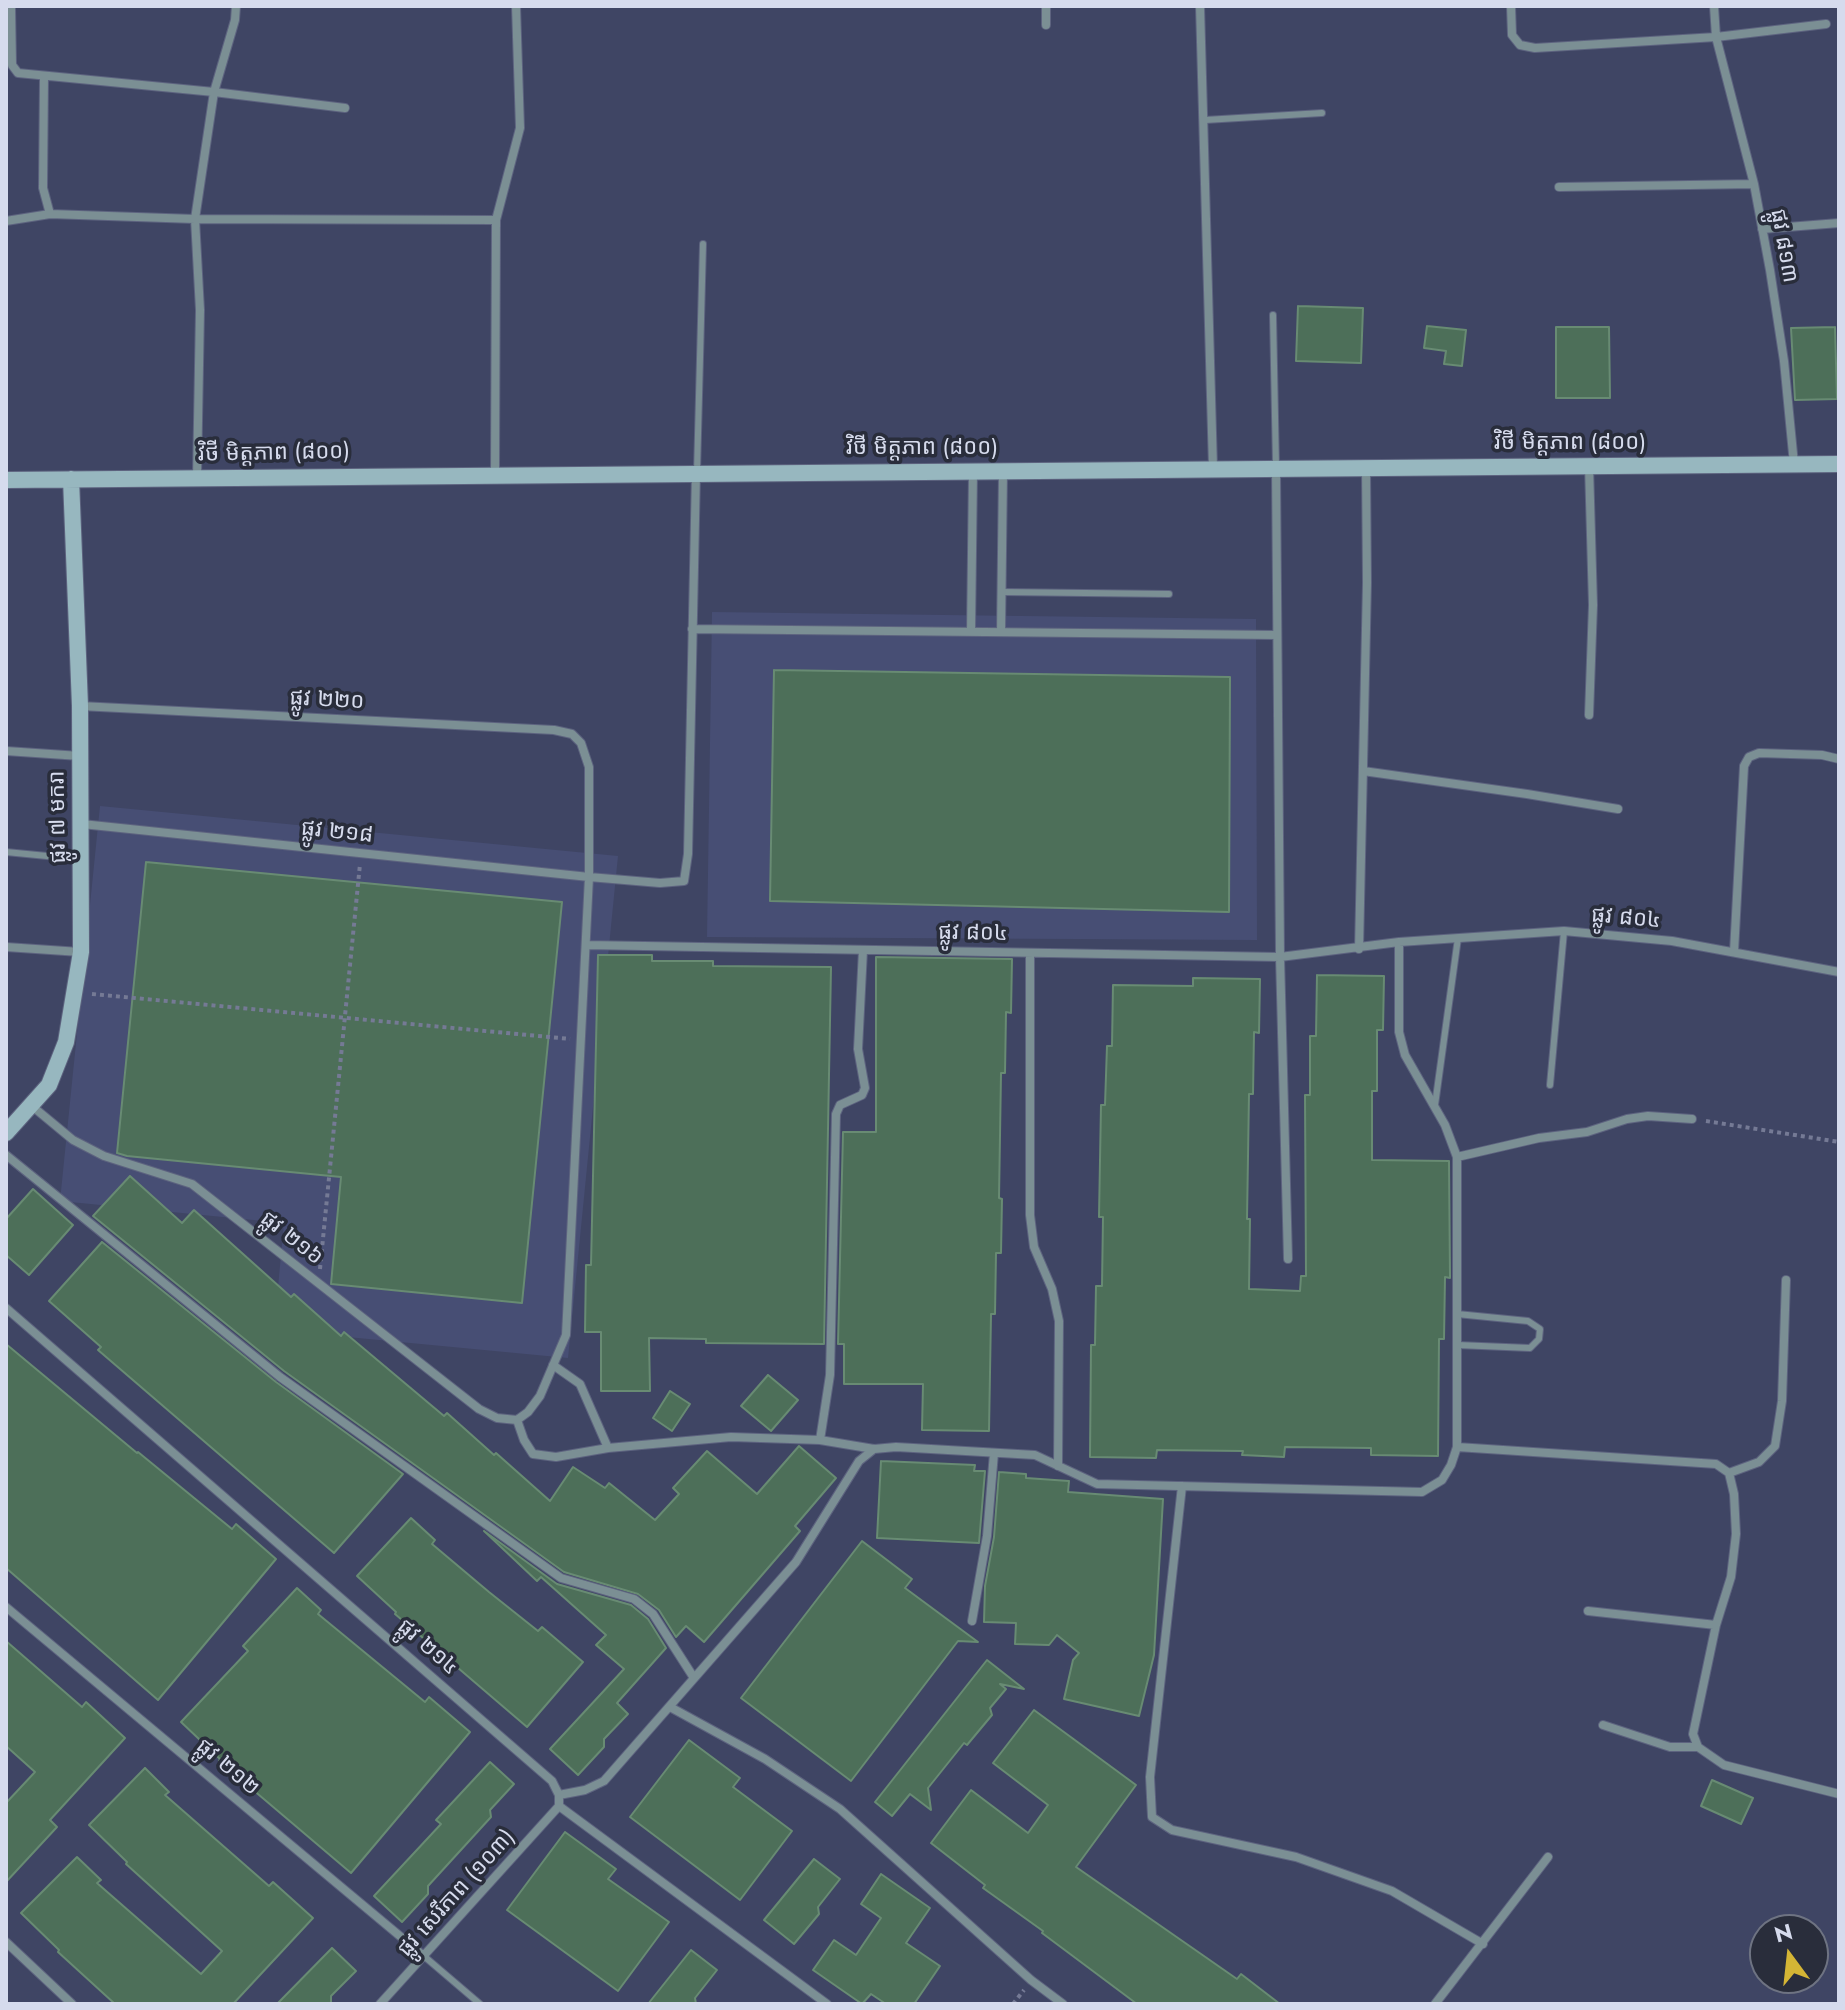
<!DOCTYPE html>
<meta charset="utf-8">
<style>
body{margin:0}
#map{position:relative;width:1845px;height:2010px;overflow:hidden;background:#3f4564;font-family:Jost,sans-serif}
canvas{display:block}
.frame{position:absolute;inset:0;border:8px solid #d6dbed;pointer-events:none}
.north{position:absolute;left:1749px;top:1914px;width:80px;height:80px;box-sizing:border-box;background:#292d3b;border:2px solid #6e7382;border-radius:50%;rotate:345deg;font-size:22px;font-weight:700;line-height:32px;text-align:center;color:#d6dbed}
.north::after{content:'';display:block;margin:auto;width:28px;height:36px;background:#d4b535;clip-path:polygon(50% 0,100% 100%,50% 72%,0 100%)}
</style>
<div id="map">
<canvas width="1845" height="2010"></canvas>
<div class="frame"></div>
<div class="north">N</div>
</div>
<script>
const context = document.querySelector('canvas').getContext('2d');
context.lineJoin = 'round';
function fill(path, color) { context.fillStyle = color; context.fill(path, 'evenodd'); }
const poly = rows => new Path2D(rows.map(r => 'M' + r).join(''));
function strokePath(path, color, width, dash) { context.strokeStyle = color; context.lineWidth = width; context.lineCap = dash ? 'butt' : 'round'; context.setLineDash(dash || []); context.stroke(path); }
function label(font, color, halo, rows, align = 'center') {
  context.font = font + ' Jost,"Noto Sans Khmer",sans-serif'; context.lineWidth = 7; context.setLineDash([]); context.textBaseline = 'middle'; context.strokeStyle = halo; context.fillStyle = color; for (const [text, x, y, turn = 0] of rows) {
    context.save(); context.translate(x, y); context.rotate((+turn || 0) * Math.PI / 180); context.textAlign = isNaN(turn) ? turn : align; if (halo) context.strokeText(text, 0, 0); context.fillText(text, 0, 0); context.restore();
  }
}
fill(poly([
 [712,612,1256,619,1257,940,707,937],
 [100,806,618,856,568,1358,274,1330,284,1223,60,1201]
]), '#474e74');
const building = poly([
 [1298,306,1363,308,1361,363,1296,361,1298,306],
 [1427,326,1466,330,1462,366,1444,364,1446,351,1424,348,1427,326],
 [1556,327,1609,327,1610,398,1556,398,1556,327],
 [1835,327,1837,399,1795,400,1791,328,1835,327],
 [774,670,1230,677,1229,912,770,901,774,670],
 [146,862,562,902,522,1303,331,1284,341,1177,127,1156,117,1153,146,862],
 [598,955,652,955,652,961,713,961,713,966,831,967,824,1344,706,1343,706,1339,649,1338,650,1391,601,1391,601,1332,585,1332,586,1265,591,1265,598,955],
 [876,957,1012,959,1011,1013,1006,1012,1005,1073,1001,1073,999,1198,1002,1199,1001,1253,996,1253,995,1314,991,1314,989,1431,922,1430,923,1384,844,1384,844,1344,838,1344,843,1132,876,1132,876,957],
 [1317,975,1384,976,1383,1030,1377,1030,1377,1091,1372,1091,1372,1160,1449,1161,1450,1278,1445,1277,1444,1339,1439,1339,1438,1456,1371,1455,1371,1448,1285,1447,1284,1457,1242,1455,1243,1451,1157,1450,1156,1458,1090,1457,1091,1345,1095,1345,1096,1286,1102,1286,1103,1217,1099,1217,1101,1105,1105,1105,1107,1046,1112,1046,1113,985,1193,986,1193,978,1260,979,1259,1033,1254,1032,1253,1094,1249,1094,1247,1219,1250,1219,1249,1289,1300,1291,1301,1276,1306,1276,1305,1095,1310,1095,1310,1036,1316,1036,1317,975],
 [130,1176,182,1223,194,1210,291,1297,294,1294,341,1336,344,1332,444,1416,447,1413,494,1455,496,1453,550,1501,573,1467,605,1488,609,1483,655,1520,679,1494,673,1488,707,1451,757,1494,799,1446,836,1478,795,1526,800,1531,704,1642,686,1626,676,1637,659,1610,638,1594,564,1572,284,1371,93,1216,130,1176],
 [33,1189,73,1225,29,1275,6,1255,6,1219,33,1189],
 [102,1242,276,1382,403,1474,334,1553,98,1350,101,1347,49,1301,102,1242],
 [6,1344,137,1453,138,1452,232,1529,236,1524,276,1559,158,1700,6,1568,6,1344],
 [768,1375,798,1400,771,1431,741,1406,768,1375],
 [670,1391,690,1404,672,1431,653,1418,670,1391],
 [881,1461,975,1465,974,1471,985,1471,979,1543,877,1538,881,1461],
 [999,1472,1026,1474,1026,1478,1069,1481,1068,1492,1163,1499,1154,1655,1139,1716,1064,1699,1073,1660,1079,1653,1057,1635,1049,1645,1015,1644,1016,1623,984,1622,985,1586,994,1537,999,1472],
 [411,1518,435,1540,432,1544,489,1592,538,1631,542,1627,583,1662,527,1727,395,1614,396,1612,357,1576,411,1518],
 [484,1531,557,1584,631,1605,648,1619,666,1648,617,1703,628,1714,604,1739,604,1747,578,1775,550,1749,624,1669,596,1645,606,1635,541,1577,537,1581,484,1531],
 [862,1541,912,1579,905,1588,978,1642,958,1641,851,1781,741,1698,862,1541],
 [297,1588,321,1610,318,1614,425,1702,429,1697,470,1732,351,1873,219,1761,220,1759,181,1722,248,1651,243,1646,297,1588],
 [6,1641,82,1707,86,1702,125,1738,50,1820,57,1827,6,1882,6,1803,35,1772,6,1746,6,1641],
 [987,1660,1024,1689,1000,1684,1006,1689,990,1708,992,1715,967,1745,964,1743,928,1788,931,1810,910,1794,892,1816,875,1802,987,1660],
 [1034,1710,1136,1785,1076,1867,1237,1979,1241,1974,1280,2004,1137,2004,1042,1933,1043,1931,983,1888,985,1885,931,1843,971,1790,1028,1833,1048,1805,993,1763,1034,1710],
 [689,1740,740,1778,733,1787,792,1831,740,1900,630,1817,689,1740],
 [490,1762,514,1784,490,1810,491,1817,428,1886,428,1894,402,1922,374,1896,441,1824,436,1820,490,1762],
 [145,1768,169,1792,165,1795,269,1886,273,1882,313,1918,233,2004,115,2004,58,1952,59,1950,21,1913,77,1857,101,1880,97,1883,201,1974,222,1951,126,1864,127,1862,89,1825,145,1768],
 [1712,1780,1753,1798,1741,1824,1701,1806,1712,1780],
 [565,1832,616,1869,608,1879,669,1922,618,1991,507,1910,565,1832],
 [814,1859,840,1879,818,1907,819,1914,794,1944,764,1920,814,1859],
 [881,1874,930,1908,906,1943,940,1966,914,2004,886,2004,871,1994,862,2004,813,1970,834,1940,856,1955,881,1918,861,1904,881,1874],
 [332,1948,356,1971,331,1996,331,2004,277,2004,332,1948],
 [691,1950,717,1970,695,1998,696,2004,648,2004,691,1950]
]);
fill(building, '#4d6f59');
strokePath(building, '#688b73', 2);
const lane = poly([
 [1205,120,1322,113],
 [1273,315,1276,467],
 [697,472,703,244],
 [1001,592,1169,594],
 [6,852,78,859],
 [1550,1085,1564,931],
 [1435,1105,1458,938],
 [1457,1314,1528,1321,1540,1329,1539,1339,1530,1348,1457,1345],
 [425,1957,480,2004]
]);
const street = poly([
 [11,6,12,65,18,73,214,92,345,108],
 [1200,6,1213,468],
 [1511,6,1512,35,1520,45,1535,48,1716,37,1826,24],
 [1714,6,1716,37,1754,184,1770,270,1784,361,1794,464],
 [1046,25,1046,6],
 [44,76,43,188,50,214],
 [1559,187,1754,184],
 [6,221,50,214,195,219,496,220],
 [1762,229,1839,223],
 [1589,466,1593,605,1589,715],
 [1276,469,1280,957,1288,1259],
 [495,474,496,220,520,128,516,6],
 [197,477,200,310,195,219,214,92,235,20,236,6],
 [692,629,1277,635],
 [971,632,973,471],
 [1001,632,1003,471],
 [80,706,554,730,572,734,581,743,589,767,589,877,566,1335,540,1396,528,1412,517,1420],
 [6,751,80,756],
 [1363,771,1527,794,1618,809],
 [82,824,589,877,660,883,684,881,688,854,696,472],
 [586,945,1280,957,1399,942,1564,931,1672,941,1839,972],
 [6,947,80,952],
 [1359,949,1367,583,1366,468],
 [863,950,858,1049,865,1088,862,1095,840,1105,836,1114,830,1375,820,1440,874,1449,896,1447,1035,1455,1097,1484,1422,1492,1442,1480,1451,1465,1457,1447,1457,1157,1445,1125,1405,1055,1399,1032,1399,942],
 [1734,952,1744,766,1749,757,1759,753,1822,755,1839,759],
 [1030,953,1030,1215,1034,1247,1052,1289,1059,1321,1058,1466],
 [32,1106,73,1140,104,1156,192,1184,479,1409,497,1418,517,1420],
 [6,1155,280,1377,561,1578,634,1599,653,1614,694,1678],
 [1457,1157,1539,1138,1587,1132,1627,1119,1648,1116,1692,1119],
 [6,1308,552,1781,559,1795,559,1806,827,2004],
 [553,1365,580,1384,608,1448],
 [517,1420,524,1440,533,1454,556,1457,608,1448,731,1437,820,1440],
 [1457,1447,1716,1464,1729,1473,1734,1494,1736,1534,1731,1577,1716,1625,1693,1734,1698,1747,1724,1765,1839,1794],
 [1729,1473,1759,1462,1775,1446,1782,1401,1786,1280],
 [1182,1486,1150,1777,1152,1817,1172,1830,1296,1857,1392,1891,1483,1944],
 [6,1607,425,1957],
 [1588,1611,1716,1625],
 [972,1621,987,1536,994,1453],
 [670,1707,765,1759,840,1809,1031,1980,1063,2004],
 [1603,1725,1670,1747,1698,1747],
 [559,1795,585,1790,604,1781,796,1562,859,1461,874,1449],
 [6,1942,72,2004],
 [380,2004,559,1806],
 [1435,2004,1548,1857]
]);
const secondary = poly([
 [6,480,1839,464],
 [6,1133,49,1085,66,1042,81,952,80,706,71,479]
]);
strokePath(lane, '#5d637f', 8);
strokePath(street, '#5d637f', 10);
strokePath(secondary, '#5d637f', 18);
strokePath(poly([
 [92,994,570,1039],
 [1706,1121,1839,1142],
 [320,1269,360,864],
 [1013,2004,1024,1990]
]), '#757a95', 4, [4, 4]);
strokePath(lane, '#7b8f94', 6);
strokePath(street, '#7b8f94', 8);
strokePath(secondary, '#97b7bf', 16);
label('22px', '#d6dbed', '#292d3b', [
 ["ផ្លូវ ៨១៣",1783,246,80],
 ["វិថី មិត្តភាព (៨០០)",1570,444],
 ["វិថី មិត្តភាព (៨០០)",922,449],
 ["វិថី មិត្តភាព (៨០០)",274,454,-1],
 ["ផ្លូវ ២២០",327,701,3],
 ["ផ្លូវ ៧ មករា",59,817,-91],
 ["ផ្លូវ ២១៨",337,833,6],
 ["ផ្លូវ ៨០៤",1626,919,5],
 ["ផ្លូវ ៨០៤",973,934,1],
 ["ផ្លូវ ២១៦",291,1239,38],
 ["ផ្លូវ ២១៤",427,1648,41],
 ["ផ្លូវ ២១២",227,1768,40],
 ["ផ្លូវ សេរីភាព (១០៣)",457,1894,-48]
]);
</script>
